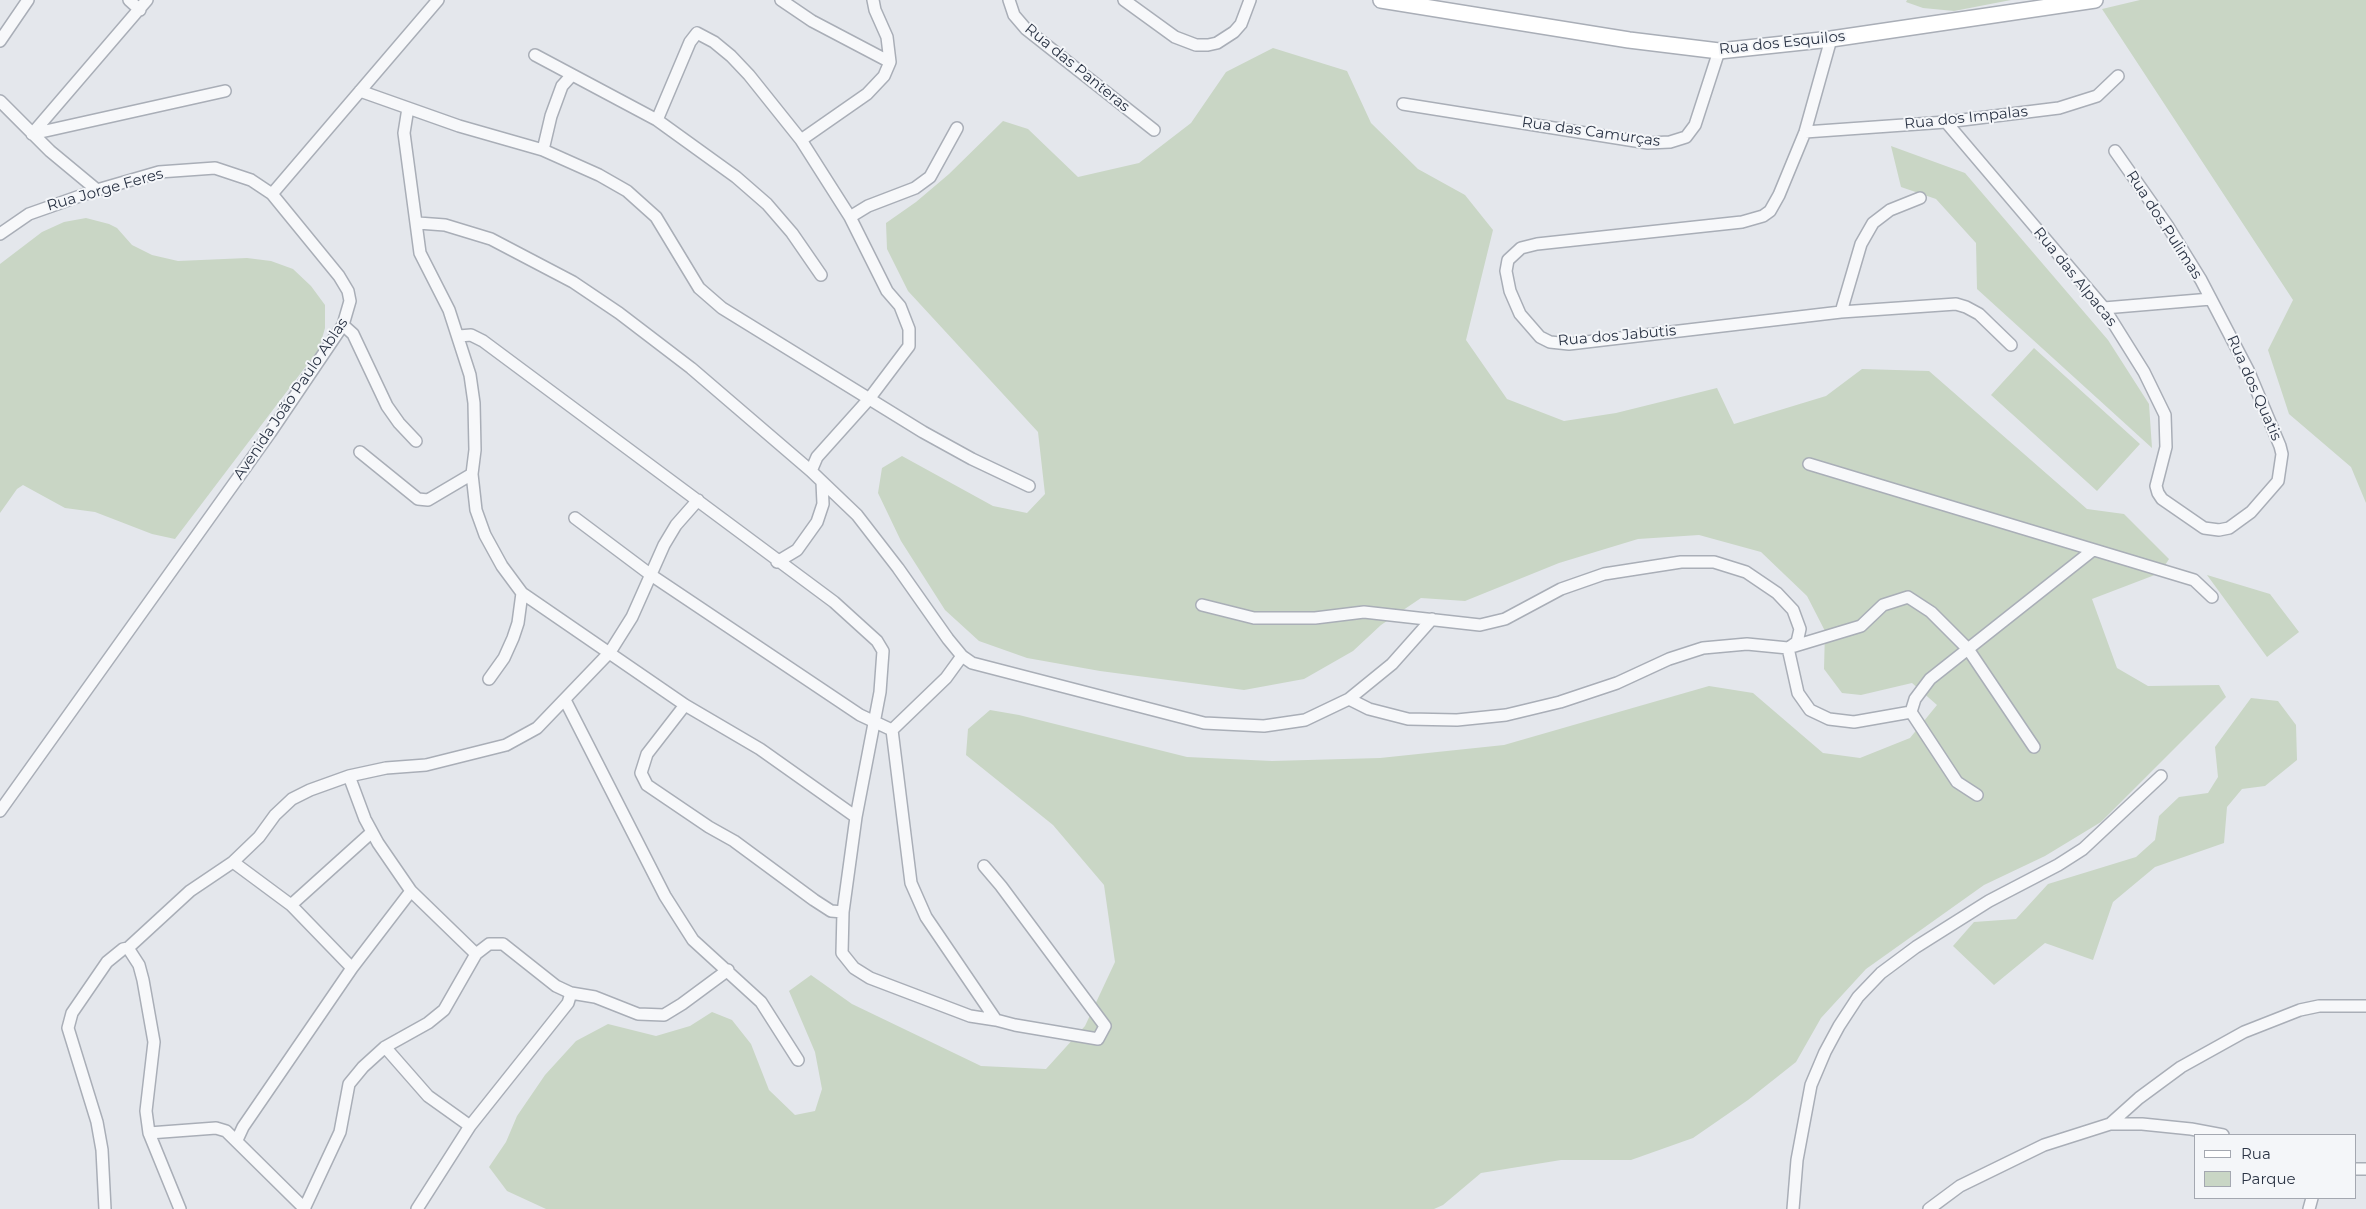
<!DOCTYPE html>
<meta charset="utf-8">
<style>
body{margin:0}
#map{position:relative;width:2366px;height:1209px;overflow:hidden;background:#e4e7ec;font-family:Montserrat,sans-serif}
canvas{display:block}
.legend{position:absolute;left:2194px;top:1134px;width:162px;height:65px;box-sizing:border-box;background:#f4f6f9;border:1px solid #a4a8b1;margin:0;padding:6px 9px;list-style:none;font-size:15px;color:#2b3445}
.legend li{display:flex;align-items:center;gap:10px;height:25px}
.legend b{width:25px;border:1px solid #a4a8b1}
</style>
<div id="map">
<canvas width="2366" height="1209"></canvas>
<ul class="legend">
<li><b style="height:6px;background:#fff"></b>Rua</li>
<li><b style="height:14px;background:#c9d6c5"></b>Parque</li>
</ul>
</div>
<script>
const context = document.querySelector('canvas').getContext('2d');
context.lineJoin = 'round';
function fill(path, color) { context.fillStyle = color; context.fill(path, 'evenodd'); }
const poly = rows => new Path2D(rows.map(r => 'M' + r).join(''));
function strokePath(path, color, width, dash) { context.strokeStyle = color; context.lineWidth = width; context.lineCap = dash ? 'butt' : 'round'; context.setLineDash(dash || []); context.stroke(path); }
function label(font, color, halo, rows, align = 'center') {
  context.font = font + ' Montserrat,sans-serif'; context.lineWidth = 4; context.setLineDash([]); context.textBaseline = 'middle'; context.strokeStyle = halo; context.fillStyle = color; for (const [text, x, y, turn = 0] of rows) {
    context.save(); context.translate(x, y); context.rotate((+turn || 0) * Math.PI / 180); context.textAlign = isNaN(turn) ? turn : align; if (halo) context.strokeText(text, 0, 0); context.fillText(text, 0, 0); context.restore();
  }
}
fill(poly([
 [1907,0,2011,0,1954,11,1923,8,1906,2],
 [2140,0,2366,0,2366,503,2351,467,2289,414,2268,350,2293,300,2102,9],
 [1273,48,1347,71,1371,123,1418,169,1465,195,1493,230,1466,340,1507,399,1564,421,1616,413,1717,388,1734,424,1826,396,1862,369,1929,371,2087,509,2124,514,2169,559,2160,573,2092,599,2117,668,2148,686,2219,685,2226,697,2101,822,2045,856,1984,885,1866,969,1821,1018,1796,1062,1748,1100,1693,1138,1631,1160,1561,1160,1481,1173,1443,1205,1434,1209,546,1209,507,1191,489,1167,506,1142,517,1116,545,1075,576,1041,608,1024,656,1036,690,1026,712,1012,732,1020,751,1044,769,1090,795,1115,815,1111,822,1089,815,1052,789,991,811,975,852,1004,981,1066,1046,1069,1085,1026,1115,962,1104,885,1053,825,966,755,968,729,990,710,1019,715,1187,757,1272,761,1380,758,1504,745,1709,686,1753,693,1823,753,1860,758,1910,738,1937,705,1912,683,1861,695,1842,693,1824,669,1825,631,1807,596,1761,552,1699,535,1638,539,1559,563,1465,601,1421,598,1381,625,1353,651,1304,679,1244,690,1100,671,1027,658,979,641,945,610,901,541,878,493,882,468,902,456,993,506,1027,513,1045,494,1038,432,908,291,887,249,886,223,916,202,949,174,1003,121,1028,129,1078,177,1139,163,1191,123,1226,72],
 [1891,146,1965,173,2108,340,2149,404,2152,448,1977,289,1976,243,1936,199,1901,187],
 [86,218,109,224,117,228,132,245,152,255,178,261,247,258,271,261,293,269,311,286,325,305,325,328,319,349,175,539,152,534,95,512,65,508,23,485,17,489,0,513,0,264,42,232,64,222],
 [2034,348,2140,444,2097,491,1991,395],
 [2207,575,2270,594,2299,632,2267,657],
 [2251,698,2278,701,2296,725,2297,760,2265,786,2242,789,2227,807,2224,843,2155,867,2113,902,2093,960,2045,943,1994,985,1953,946,1974,922,2016,919,2048,884,2136,857,2155,840,2159,816,2179,797,2208,793,2218,777,2215,747]
]), '#c9d6c5');
const street = poly([
 [129,0,140,10],
 [781,0,812,21,890,62],
 [1009,0,1014,15,1026,29,1154,130],
 [1124,0,1175,37,1196,45,1208,45,1217,43,1234,32,1241,24,1250,0],
 [1831,39,1805,132,1779,195,1770,211,1763,216,1742,222,1537,244,1521,248,1508,260,1506,271,1510,291,1520,314,1540,337,1550,342,1569,344,1841,312,1956,304,1966,307,1979,314,2011,345],
 [0,41,28,0],
 [535,55,657,120,736,177,767,204,792,233,821,275],
 [360,91,459,126,543,150,599,175,627,191,656,217,699,288,722,308,923,432,972,459,1029,486],
 [0,101,50,151,97,190],
 [1403,104,1648,143,1670,142,1686,137,1695,125,1719,51],
 [408,108,404,133,420,253,449,310,470,375,474,403,475,450,472,474,476,510,485,535,502,566,522,593,685,705,760,749,856,817],
 [657,120,690,42,697,33,714,42,731,56,749,75,801,140,850,217,887,291,900,306,909,329,909,346,869,399,817,457,811,471],
 [1946,122,2104,308,2144,372,2165,415,2166,447,2156,486,2158,493,2162,499,2204,528,2219,530,2229,528,2251,512,2278,481,2282,454,2280,446,2248,370,2201,280,2167,225,2115,151],
 [1805,132,1946,122,2059,108,2097,96,2118,76],
 [32,134,225,91],
 [32,134,147,0],
 [801,140,867,94,884,76,890,62,887,37,875,10,873,0],
 [543,150,551,116,562,86,571,76],
 [272,194,438,0],
 [850,217,868,206,915,188,930,177,957,128],
 [418,223,445,225,491,239,573,282,619,313,691,368,811,471,857,515,898,568,948,639,962,656,972,663,1204,723,1264,726,1305,720,1349,699,1392,664,1432,619],
 [0,234,29,214,97,190,159,172,215,168,251,180,272,194,339,276,348,291,350,301,343,325,270,433,0,811],
 [2104,308,2211,299],
 [1841,312,1861,244,1873,223,1890,210,1920,198],
 [343,325,353,334,387,406,399,423,416,441],
 [459,336,471,335,483,341,834,602,877,641,883,651,880,692,856,817,843,912,842,953,854,968,870,978,970,1016,996,1020],
 [360,452,418,499,428,500,472,474],
 [1809,464,2194,580,2212,597],
 [575,518,651,575,860,715,892,730],
 [777,562,797,550,817,522,823,504,822,482],
 [1202,605,1254,618,1315,618,1364,612,1480,625,1505,619,1561,589,1604,574,1681,562,1714,562,1746,572,1777,593,1793,610,1800,629,1797,642,1790,647],
 [1788,648,1798,693,1810,710,1829,719,1854,722,1911,712],
 [962,656,946,678,892,730,911,883,926,917,996,1020,1015,1025,1098,1039,1105,1026,1001,886,984,866],
 [489,679,504,658,513,638,518,623,522,593],
 [1349,699,1369,709,1408,719,1457,720,1506,715,1560,702,1617,683,1669,659,1703,648,1747,644,1788,648,1861,626,1883,605,1908,597,1931,612,1968,649,2034,747],
 [565,700,665,896,693,940,761,1002,798,1060],
 [685,705,647,754,641,773,647,785,709,827,734,841,814,900,831,911,843,912],
 [349,776,365,819,378,843,411,891,476,954],
 [1977,795,1957,782,1911,712,1915,699,1930,679,2093,550],
 [233,862,291,905,352,968],
 [291,905,372,832],
 [128,948,190,891,233,862,259,837,275,815,292,799,310,790,349,776,386,768,426,765,506,745,537,728,610,652,632,617,664,545,676,525,698,500],
 [385,1047,428,1096,470,1126],
 [2110,1124,2139,1098,2181,1067,2244,1032,2300,1010,2319,1006,2366,1006],
 [149,1133,216,1128,226,1131,305,1209],
 [237,1140,243,1127,352,968,411,891],
 [2355,1169,2366,1169],
 [105,1209,102,1150,97,1122,68,1028,72,1013,107,962,123,949,128,948,139,965,143,980,154,1042,146,1111,149,1133,180,1209],
 [304,1209,340,1132,349,1084,363,1067,385,1047,428,1023,444,1010,476,954,489,944,503,944,556,986,571,993,595,997,638,1014,664,1015,682,1004,728,970],
 [417,1209,470,1126,568,1003,571,993],
 [1793,1209,1797,1160,1811,1085,1825,1052,1839,1026,1858,997,1881,973,1916,947,1989,901,2058,865,2083,849,2161,776],
 [1929,1209,1960,1186,2044,1145,2110,1124,2142,1124,2191,1129,2223,1135],
 [2309,1209,2312,1198]
]);
const secondary = poly([
 [1381,0,1629,40,1719,51,1831,39,2095,0]
]);
strokePath(street, '#a9aeb7', 14);
strokePath(secondary, '#a9aeb7', 18);
strokePath(street, '#f7f8fa', 11);
strokePath(secondary, '#fff', 15);
label('15px', '#2b3445', '#f4f6f9', [
 ["Rua dos Esquilos",1782,43,-6],
 ["Rua das Panteras",1077,68,39],
 ["Rua dos Impalas",1966,118,-6],
 ["Rua das Camurças",1591,132,8],
 ["Rua Jorge Feres",105,190,-16],
 ["Rua dos Pulimas",2164,225,57],
 ["Rua das Alpacas",2075,277,51],
 ["Rua dos Jabutis",1617,336,-5],
 ["Rua dos Quatis",2254,388,66],
 ["Avenida João Paulo Ablas",291,399,-56]
]);
</script>
